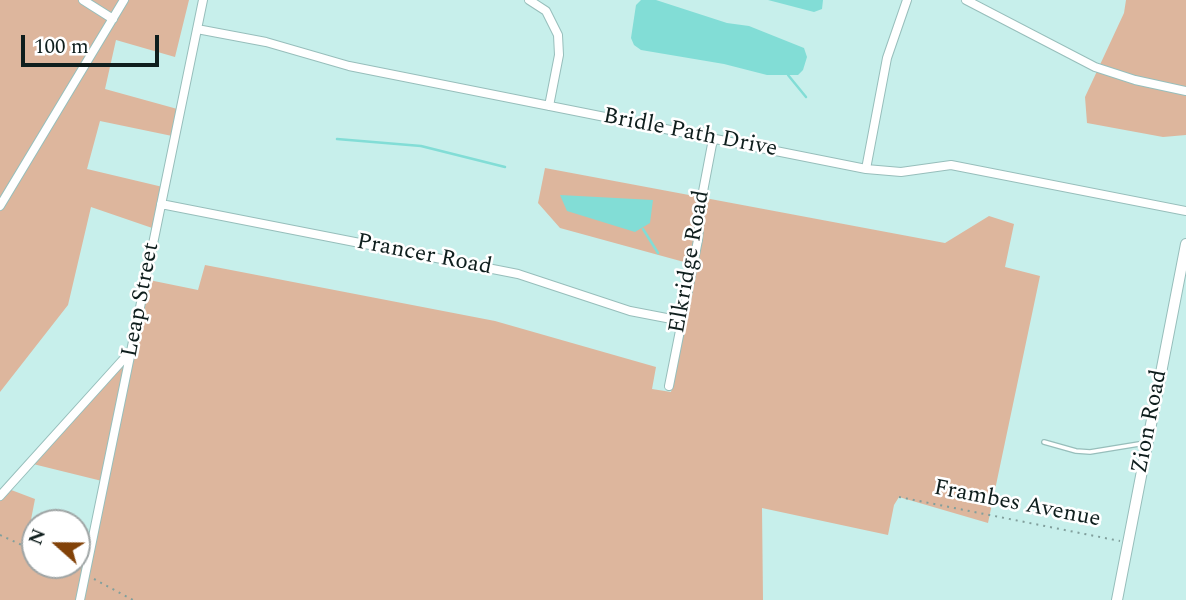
<!DOCTYPE html>
<style>
body{margin:0}
#map{position:relative;width:1186px;height:600px;overflow:hidden;background:#c7efeb;font-family:Spectral,serif}
canvas{display:block}
.north{position:absolute;left:21px;top:509px;width:70px;height:70px;box-sizing:border-box;background:#fff;border:2px solid #9fa5a5;border-radius:50%;rotate:291deg;font-size:19px;font-weight:700;line-height:28px;text-align:center;color:#0f1e1d}
.north::after{content:'';display:block;margin:auto;width:24px;height:32px;background:#824208;clip-path:polygon(50% 0,100% 100%,50% 72%,0 100%)}
.scale{position:absolute;left:21px;top:35px;width:138px;height:32px;box-sizing:border-box;border:4px solid #0f1e1d;border-top:0;padding-left:9px;font-size:21px;line-height:24px;white-space:nowrap;color:#0f1e1d;-webkit-text-stroke:5px #fff;paint-order:stroke}
</style>
<div id="map">
<canvas width="1186" height="600"></canvas>
<div class="north">N</div>
<div class="scale">100 m</div>
</div>
<script>
const context = document.querySelector('canvas').getContext('2d');
context.lineJoin = 'round';
function fill(path, color) { context.fillStyle = color; context.fill(path, 'evenodd'); }
const poly = rows => new Path2D(rows.map(r => 'M' + r).join(''));
function strokePath(path, color, width, dash) { context.strokeStyle = color; context.lineWidth = width; context.lineCap = dash ? 'butt' : 'round'; context.setLineDash(dash || []); context.stroke(path); }
function label(font, color, halo, rows, align = 'center') {
  context.font = font + ' Spectral,serif'; context.lineWidth = 5; context.setLineDash([]); context.textBaseline = 'middle'; context.strokeStyle = halo; context.fillStyle = color; for (const [text, x, y, turn = 0] of rows) {
    context.save(); context.translate(x, y); context.rotate((+turn || 0) * Math.PI / 180); context.textAlign = isNaN(turn) ? turn : align; if (halo) context.strokeText(text, 0, 0); context.fillText(text, 0, 0); context.restore();
  }
}
fill(poly([
 [0,0,189,0,175,57,116,40,105,89,181,110,177,137,100,121,87,169,167,188,158,230,91,207,68,305,0,392],
 [1126,0,1186,0,1186,135,1163,137,1087,123,1085,97,1124,13],
 [545,168,945,243,989,216,1014,224,1005,267,1040,276,988,523,899,497,894,505,888,535,762,508,763,600,0,600,0,496,6,488,35,499,29,530,35,532,35,565,77,565,77,549,92,554,106,482,29,463,135,346,149,280,198,290,205,265,495,321,656,367,652,389,671,392,695,265,560,228,538,203]
]), '#ddb69d');
fill(poly([
 [641,0,656,0,727,23,749,26,804,48,807,57,803,70,798,75,767,75,724,64,641,50,634,45,631,38,636,5],
 [768,0,823,0,822,9,814,12],
 [560,195,653,200,650,223,635,232,567,211]
]), '#82ddd6');
strokePath(poly([
 [788,75,806,97],
 [337,139,421,146,505,167],
 [643,229,658,253]
]), '#82ddd6', 2.5);
const service = poly([
 [1044,442,1076,451,1090,452,1145,443]
]);
const minor = poly([
 [83,0,113,19],
 [529,0,546,11,558,35,559,55,549,106],
 [966,0,1095,67,1135,80,1186,91],
 [197,29,266,42,349,66,866,169,901,172,951,165,1186,211],
 [866,169,887,58,907,0],
 [161,204,518,274,630,311,682,321],
 [0,206,124,0],
 [669,386,698,240,701,202,713,139],
 [0,496,130,352],
 [80,600,203,0]
]);
const tertiary = poly([
 [1117,600,1186,244]
]);
strokePath(service, '#97bebb', 6);
strokePath(minor, '#97bebb', 10);
strokePath(tertiary, '#97bebb', 12);
strokePath(poly([
 [899,497,1120,541],
 [0,535,35,551],
 [65,565,77,570],
 [94,579,133,600]
]), '#819f9c', 2, [2, 5]);
strokePath(service, '#fff', 3.5);
strokePath(minor, '#fff', 8);
strokePath(tertiary, '#fff', 10);
label('23px', '#0f1e1d', '#fff', [
 ["Bridle Path Drive",690,134,11],
 ["Prancer Road",424,256,11],
 ["Elkridge Road",691,262,-80],
 ["Leap Street",142,300,-79],
 ["Zion Road",1151,422,-79],
 ["Frambes Avenue",1017,505,11]
]);
</script>
